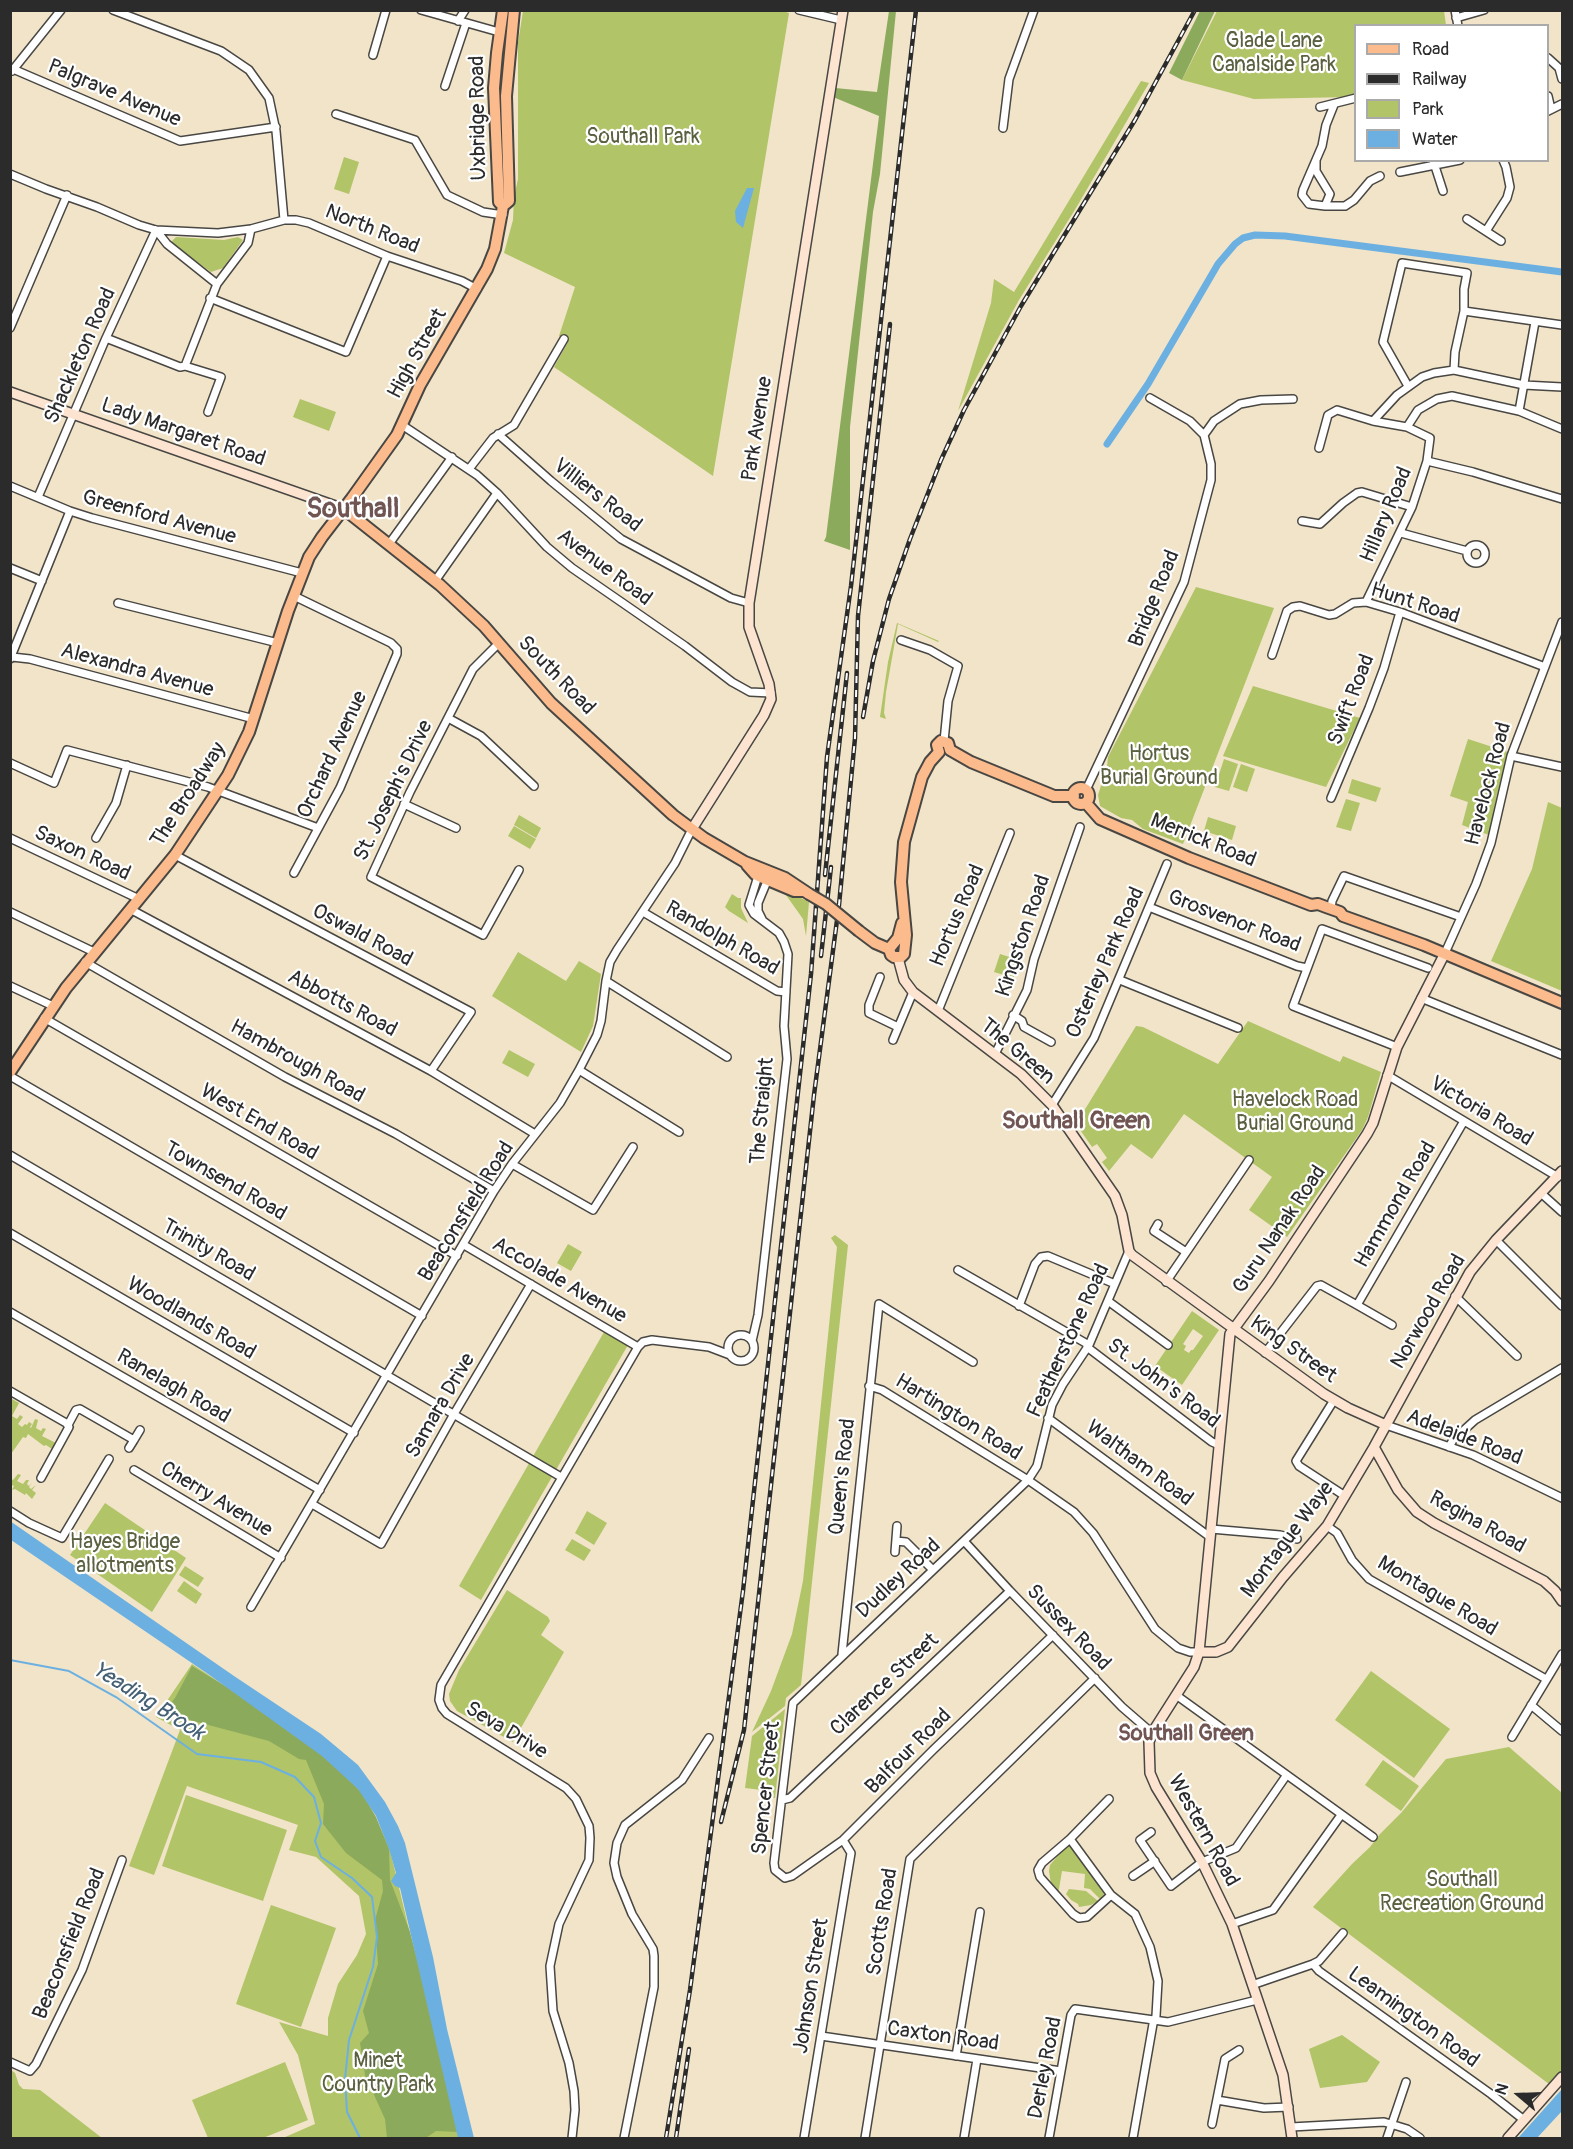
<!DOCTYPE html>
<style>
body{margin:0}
#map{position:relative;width:1573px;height:2149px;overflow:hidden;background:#f1e4c9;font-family:Pangolin,sans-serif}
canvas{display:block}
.frame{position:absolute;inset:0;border:12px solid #2b2b2b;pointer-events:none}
.legend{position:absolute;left:1354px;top:24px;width:195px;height:138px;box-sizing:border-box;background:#fff;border:2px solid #aaa;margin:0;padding:8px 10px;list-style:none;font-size:18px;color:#2b2b2b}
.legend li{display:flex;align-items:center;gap:12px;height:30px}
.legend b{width:30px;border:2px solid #aaa}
.north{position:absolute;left:1489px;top:2065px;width:60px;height:60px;-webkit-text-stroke:4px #fff;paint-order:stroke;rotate:289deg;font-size:16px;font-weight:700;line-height:24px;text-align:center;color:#2b2b2b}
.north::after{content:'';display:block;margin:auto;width:21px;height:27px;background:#2b2b2b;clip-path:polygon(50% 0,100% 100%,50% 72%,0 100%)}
</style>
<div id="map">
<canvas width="1573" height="2149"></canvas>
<div class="frame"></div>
<ul class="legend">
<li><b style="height:8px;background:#fbbb8d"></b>Road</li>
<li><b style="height:8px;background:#2b2b2b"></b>Railway</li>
<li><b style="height:16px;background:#b1c467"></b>Park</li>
<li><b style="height:16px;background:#6cb0e2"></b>Water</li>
</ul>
<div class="north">N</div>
</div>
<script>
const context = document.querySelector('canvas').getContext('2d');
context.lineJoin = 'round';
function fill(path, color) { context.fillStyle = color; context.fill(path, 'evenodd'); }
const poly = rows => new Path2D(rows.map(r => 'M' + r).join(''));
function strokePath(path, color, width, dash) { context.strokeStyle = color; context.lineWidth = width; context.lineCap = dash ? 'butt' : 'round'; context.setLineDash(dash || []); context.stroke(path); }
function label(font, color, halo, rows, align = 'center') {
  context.font = font + ' Pangolin,sans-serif'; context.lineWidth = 4.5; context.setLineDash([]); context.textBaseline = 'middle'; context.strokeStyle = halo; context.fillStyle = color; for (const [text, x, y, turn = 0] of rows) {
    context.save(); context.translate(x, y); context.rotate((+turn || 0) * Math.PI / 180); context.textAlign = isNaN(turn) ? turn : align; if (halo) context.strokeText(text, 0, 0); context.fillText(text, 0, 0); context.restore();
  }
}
fill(poly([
 [780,10,789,13,713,476,554,367,568,342,559,336,575,287,504,253,513,220,514,197,518,179,518,43,523,11],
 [1217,11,1444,11,1446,25,1356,26,1355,94,1348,97,1254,99,1182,80],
 [1141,81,1149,83,1076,208,1019,300,958,411,991,303,994,279,1014,292],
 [344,157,359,162,349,194,334,189],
 [176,237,224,240,238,237,243,240,223,268,211,272,174,245,172,241],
 [300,399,336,412,329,431,293,417],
 [1196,587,1274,608,1183,844,1143,829,1132,820,1121,818,1100,806,1098,795,1107,767,1108,757],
 [897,623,939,641,938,642,898,624,886,692,884,713,886,719,880,717,888,662],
 [1253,686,1360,718,1326,787,1223,756],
 [1468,739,1508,752,1497,794,1489,835,1462,825,1468,802,1450,796],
 [1224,759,1238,764,1229,791,1215,787],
 [1241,764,1255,769,1247,792,1233,787],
 [1352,779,1381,788,1376,802,1348,793],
 [1346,799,1360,803,1351,831,1336,827],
 [1548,802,1562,808,1562,991,1491,961,1532,869],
 [519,815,541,828,536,838,514,825],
 [1208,817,1236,826,1232,840,1204,831],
 [514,826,536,839,530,849,508,836],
 [781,888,809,902,806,936,803,919],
 [732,894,738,898,741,898,741,908,748,923,729,911,725,907],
 [518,952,566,981,579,961,601,974,593,1026,581,1052,492,996],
 [1000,954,1019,960,1014,978,994,972],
 [1248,1021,1340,1062,1343,1056,1381,1072,1368,1117,1362,1130,1287,1237,1249,1210,1272,1177,1184,1114,1152,1159,1131,1144,1109,1171,1102,1162,1107,1158,1097,1144,1092,1147,1076,1124,1136,1026,1143,1027,1218,1064],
 [509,1050,535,1064,528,1077,502,1063],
 [835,1235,848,1245,801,1685,786,1698,785,1706,752,1732,771,1691,792,1634,803,1581,837,1247,831,1238],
 [568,1244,582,1252,571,1271,557,1263],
 [1192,1311,1219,1330,1182,1385,1155,1366],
 [1193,1329,1203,1336,1193,1350,1191,1350,1189,1353,1184,1350,1186,1346,1183,1344],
 [604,1332,628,1345,481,1600,459,1586],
 [12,1399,19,1403,12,1416,17,1419,20,1415,23,1417,18,1424,22,1427,25,1424,27,1425,29,1422,32,1424,30,1427,31,1428,35,1419,38,1420,36,1428,41,1431,43,1428,46,1429,42,1436,56,1443,52,1449,46,1445,44,1446,28,1434,26,1438,23,1437,11,1454,10,1402],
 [18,1474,21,1475,17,1481,23,1484,26,1480,29,1480,27,1484,29,1486,32,1483,29,1487,31,1489,36,1485,32,1490,36,1493,32,1499,26,1493,25,1495,15,1489,12,1490,14,1486,12,1485,11,1487,11,1479,13,1480],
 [105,1503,186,1558,152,1612,70,1555],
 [587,1511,607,1523,594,1545,575,1533],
 [572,1539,591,1550,584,1561,565,1550],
 [185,1566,204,1578,198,1587,179,1575],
 [184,1581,202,1594,196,1604,177,1591],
 [507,1590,548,1617,550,1621,541,1635,564,1652,513,1742,457,1711,450,1701,449,1694,459,1670],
 [192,1664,299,1735,331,1761,365,1796,389,1846,459,2138,283,2138,315,2124,298,2055,279,2022,328,2036,328,2018,338,1984,357,1955,366,1934,359,1896,316,1857,289,1850,298,1825,187,1786,154,1875,129,1866,180,1730,156,1717],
 [1371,1671,1450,1729,1414,1778,1335,1720],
 [785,1709,775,1798,770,1798,770,1791,745,1788,752,1736],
 [1509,1747,1562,1793,1562,2076,1553,2087,1313,1907,1352,1864,1370,1847,1380,1834,1401,1813,1446,1759],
 [1383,1760,1419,1786,1401,1811,1365,1785],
 [186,1795,287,1830,263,1901,162,1866],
 [1067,1845,1070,1845,1104,1894,1100,1899,1090,1889,1084,1888,1085,1874,1062,1871,1058,1895,1051,1884,1049,1871,1050,1865],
 [1069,1889,1086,1891,1098,1901,1091,1905,1079,1907,1078,1904,1071,1900,1066,1894],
 [271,1905,336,1928,301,2027,236,2004],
 [1342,2035,1380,2062,1367,2082,1320,2088,1309,2049],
 [285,2062,308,2120,263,2138,208,2138,192,2100],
 [11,2070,15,2073,19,2085,23,2089,40,2090,102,2138,11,2138]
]), '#b1c467');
fill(poly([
 [889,11,896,11,880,174,873,212,850,427,850,550,824,541,826,537,879,116,833,97,835,88,877,92],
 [1200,11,1215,11,1182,80,1169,73],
 [192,1666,240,1695,319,1749,362,1793,376,1817,389,1849,390,1880,410,1932,431,2012,459,2132,436,2131,426,2138,387,2138,385,2119,365,2075,360,2043,369,2033,363,2011,378,1964,375,1920,383,1891,382,1880,346,1853,323,1824,324,1804,306,1760,299,1759,269,1741,163,1713,175,1698]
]), '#8caa5c');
fill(poly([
 [747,188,754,188,743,228,736,222,735,211],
 [10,1521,234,1676,321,1734,358,1765,385,1802,398,1826,405,1843,433,1957,447,2029,474,2138,458,2138,400,1888,395,1886,391,1881,396,1873,389,1849,376,1816,358,1789,322,1756,208,1674,11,1540],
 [1562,2089,1562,2111,1537,2138,1518,2138]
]), '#6cb0e2');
strokePath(poly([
 [10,1660,69,1671,116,1697,197,1754,261,1762,295,1777,314,1797,321,1823,315,1841,321,1857,352,1878,372,1897,377,1937,373,1967,349,2040,345,2079,347,2112,360,2138]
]), '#6cb0e2', 2);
strokePath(poly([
 [1107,444,1148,384,1218,264,1235,244,1243,238,1255,235,1285,236,1562,272]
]), '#6cb0e2', 7);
const street = poly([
 [113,10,221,51,249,70,269,98,276,131,284,220],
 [421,10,499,32],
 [799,10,841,20],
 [1455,10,1458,26],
 [1456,18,1484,10],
 [458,21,465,10],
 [373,55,386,10],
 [1548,58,1559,68,1562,79],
 [13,69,180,141,276,127],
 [12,71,61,10],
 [445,86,466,23],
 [1548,96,1551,109],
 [1320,107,1356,98],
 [1548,111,1562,104],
 [336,114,415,140,447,195,483,212,503,215],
 [1003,128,1009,79,1034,10],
 [1433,160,1443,191],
 [1316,161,1316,171,1330,194,1325,206,1309,204,1302,195,1303,190,1322,146,1326,125,1334,105],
 [1400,172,1460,160],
 [10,174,46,189,97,207,139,225,156,230,218,233,251,229,284,220,296,220,309,223,387,256,462,281,477,289],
 [1325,206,1345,206,1354,200,1370,181,1380,176],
 [1467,219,1501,241],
 [156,230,167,244,217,284],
 [1486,231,1507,198,1510,187,1506,167,1503,160],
 [210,298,346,352,387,256],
 [10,328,67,195],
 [106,338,180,367,185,366,217,284,248,243,251,229],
 [185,366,221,377,208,412],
 [1454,370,1455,352,1464,311,1562,325],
 [1408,386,1383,342,1402,263,1467,273,1464,289,1464,311],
 [1519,411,1535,322],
 [1373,421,1397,395,1422,377,1434,373,1454,370,1524,385,1562,387],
 [402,425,477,475,497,493,547,547,572,568,685,646,732,682,750,692,771,693],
 [1407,427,1418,410,1437,399,1452,396,1519,411,1562,429],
 [498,434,551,481,621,539,731,598,749,603],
 [1204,435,1214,421,1240,404,1261,400,1293,399],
 [1319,448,1328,415,1337,410,1373,421,1407,427,1430,438,1427,461,1412,507,1366,602],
 [1427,461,1473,472,1562,499],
 [469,469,493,438,514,425,564,339],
 [10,486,70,511,92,518,302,573],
 [38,497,106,338,156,230],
 [1302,521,1320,524,1343,503,1357,493,1362,492,1412,507],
 [1401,533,1467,551],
 [389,544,452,457],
 '1467 554a9 9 0 1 1 18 0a9 9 0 1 1-18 0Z',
 [10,568,42,581],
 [435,581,497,493],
 [294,596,391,643,397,649,397,654,340,788,294,873],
 [118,603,278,643],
 [901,640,930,650,958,666,948,701,944,741],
 [499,643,473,669,410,792,371,877,483,935,519,870],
 [1272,655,1287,611,1293,607,1300,606,1329,615,1335,614,1353,603,1366,602,1400,612,1545,667],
 [12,657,30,659,254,719],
 [10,659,70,511],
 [448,718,481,736,534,786],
 [1511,756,1562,767],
 [10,763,54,783,67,750,208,787,318,828],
 [1086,790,1184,582,1211,480,1211,464,1204,435,1190,421,1150,398],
 [1331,798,1369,708,1384,668,1400,612],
 [404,804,456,828],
 [10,838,139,899],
 [96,838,116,803,127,765],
 [175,855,471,1012,431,1071],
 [1149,907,1297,966,1307,968],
 [130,909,431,1071,535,1134],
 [1331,909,1332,901,1344,876,1461,917],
 [10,912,94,952],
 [643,912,777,991,786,992],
 [762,919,758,911,758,903,768,879],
 [1445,953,1476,884,1491,843,1511,756,1562,622],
 [85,962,285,1077,396,1134,494,1191],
 [880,977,869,1005,869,1013,898,1027],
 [1120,980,1238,1028],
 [606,981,727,1057],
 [10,986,53,1006],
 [1421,998,1562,1055],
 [938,1011,1010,833],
 [1013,1015,1022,1021,1024,1027,1051,1042],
 [44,1018,457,1256],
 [893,1040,913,992],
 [1397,1047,1293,1006,1322,929,1428,968],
 [995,1054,1027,990,1034,959,1080,827],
 [579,1070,679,1132],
 [1387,1075,1558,1177],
 [10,1076,422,1316],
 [1052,1105,1094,1038,1167,864],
 [10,1155,561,1477],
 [512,1164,593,1210,633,1147],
 [1542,1194,1562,1212],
 [1158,1224,1154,1231,1186,1252],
 [10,1233,354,1433],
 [1496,1240,1562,1306],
 [464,1245,638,1347],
 [958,1270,1089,1345],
 [1166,1282,1249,1160],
 [1455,1296,1517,1356],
 [1108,1301,1168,1345],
 [1357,1305,1392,1325],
 [1019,1306,1035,1264,1041,1257,1048,1256,1115,1284],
 [10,1312,320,1490],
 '728 1348a13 13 0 1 1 26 0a13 13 0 1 1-26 0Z',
 [752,1341,758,1315,787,1059,784,1026,788,954,784,942,779,933,754,914,749,905,758,876],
 [1087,1347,1212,1442,1219,1445],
 [1265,1353,1317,1286,1321,1285,1357,1305,1464,1121],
 [869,1386,882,1390,1028,1480,1074,1512,1093,1533,1155,1629,1178,1648,1190,1652,1199,1652],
 [10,1391,66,1423,69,1427,41,1478],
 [1334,1400,1296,1461,1299,1466,1345,1496],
 [1048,1418,1210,1537],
 [68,1425,76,1410,80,1409,134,1440,129,1448],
 [1386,1425,1473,1455,1562,1498],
 [134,1440,140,1430],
 [1449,1447,1453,1440,1475,1420,1562,1368],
 [134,1470,281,1558],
 [312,1504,381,1544,454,1414,531,1284],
 [10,1511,29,1523,62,1538,109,1459],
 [1327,1526,1337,1533,1352,1560,1369,1579,1546,1679],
 [1211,1529,1280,1535,1297,1539],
 [896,1541,906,1542,918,1554],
 [964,1541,1010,1591,1122,1707,1152,1733],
 [895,1552,897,1526],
 [926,1563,933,1570],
 [251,1607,494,1191,512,1164,560,1103,579,1070,597,1035,601,1021,606,981,610,962,617,950,675,863,692,829],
 [1053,1635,933,1750,843,1840,792,1876,785,1878,775,1870,774,1863,793,1703,1028,1480,1037,1466,1052,1405,1063,1384,1089,1345,1129,1251],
 [842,1654,879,1304,973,1362],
 [1176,1695,1373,1837],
 [1531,1705,1562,1731],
 [1512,1737,1562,1654],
 [782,1800,790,1798,1010,1591],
 [1151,1832,1140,1840,1171,1886,1202,1862,1236,1848,1286,1776],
 [1070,1839,1111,1895,1087,1917,1079,1918,1073,1914,1040,1877,1038,1870,1042,1863,1070,1839],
 [1070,1839,1109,1799],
 [1133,1876,1155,1861],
 [1111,1895,1135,1914,1150,1947,1158,1981,1156,2016,1153,2024,1133,2138],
 [1232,1924,1273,1910,1341,1815],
 [1313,1964,1319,1971,1491,2094,1524,2120],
 [1252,1985,1313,1964,1319,1961,1343,1933],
 [821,2036,1061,2071],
 [956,2056,980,1912],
 [10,2062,30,2071,36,2064,82,1970,122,1860],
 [1217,2100,1264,2108,1289,2107],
 [1212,2124,1225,2059,1239,2050],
 [1291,2127,1384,2122,1407,2129,1420,2138],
 [572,2138,575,2110,574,2091,569,2063,553,2011,550,1966,559,1924,589,1860,590,1838,589,1826,576,1799,566,1788,447,1714,442,1708,439,1700,441,1685,638,1347,643,1342,652,1340,709,1347,730,1355],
 [624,2138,654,1987,654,1956,653,1949,632,1914,617,1877,614,1863,617,1843,625,1825,682,1780,709,1738],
 [804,2138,851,1853,843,1840],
 [865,2138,910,1859,1095,1678],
 [964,2138,977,2059],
 [1049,2138,1071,2015,1075,2009,1168,2022,1257,2000],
 [1387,2138,1406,2082]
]);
const secondary = poly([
 [10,392,344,509],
 [692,829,764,715,771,699,769,684,749,627,749,603,843,10],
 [898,958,904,980,913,992,1021,1074,1052,1105,1115,1196,1122,1215,1129,1251,1132,1255,1324,1394,1348,1408,1386,1425],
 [1374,1447,1398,1490,1417,1512,1434,1523,1544,1581,1555,1591,1562,1601],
 [1199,1652,1216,1652,1228,1647,1283,1577,1327,1526,1374,1447,1470,1272,1496,1240,1562,1171],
 [1292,2138,1283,2075,1232,1924,1202,1862,1156,1787,1150,1773,1149,1742,1152,1733,1194,1667,1199,1652,1230,1334,1269,1281,1367,1134,1373,1123,1397,1047,1445,953],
 [1508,2138,1562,2077]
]);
const primary = poly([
 [503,10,497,53,494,88,499,202,503,206],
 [503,206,509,201,506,96,514,10],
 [344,509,440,585,484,626,551,703,673,815,704,838,745,862,785,878,809,894],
 [950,750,971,762,1054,796,1074,796],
 [939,752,937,745,941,741,948,743,950,750],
 '1073 796a8 8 0 1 1 16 0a8 8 0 1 1-16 0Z',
 [1086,803,1100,819,1189,858,1311,905,1318,904,1326,907,1340,912,1343,916,1424,945,1562,1003],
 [747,865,755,874,763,878,794,891,802,891],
 [859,931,875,943,889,949],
 [889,949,891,955,894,957,901,957,904,954,906,935,901,882,904,842,922,777,930,762,939,752],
 [889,949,898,938,902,923],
 [10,1072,66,988,175,855,228,775,249,732,288,611,309,557,322,537,352,498,397,435,420,385,487,269,495,249,503,206]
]);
strokePath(street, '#494743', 10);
strokePath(secondary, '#494743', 12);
strokePath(primary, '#494743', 14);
strokePath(street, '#fff', 7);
strokePath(secondary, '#fde4d1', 9);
strokePath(primary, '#fbbb8d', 10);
const rail = poly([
 [863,717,873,661,889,599,910,539,941,460,964,410,1021,306,1135,120,1195,10],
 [825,875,847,673],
 [821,956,831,867],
 [721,1822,744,1730,814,1095,839,905,855,738,858,616,890,324],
 [666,2138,690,1990,743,1591,811,974,827,757,851,586,916,10],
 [676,2138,689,2049]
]);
strokePath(rail, '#2b2b2b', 4.5);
strokePath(rail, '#fff', 2, [7]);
const primaryBridge = poly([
 [809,894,826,904,859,931]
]);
strokePath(primaryBridge, '#494743', 14, []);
strokePath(primaryBridge, '#fbbb8d', 10);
label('21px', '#5a6140', '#fff', [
 ["Glade Lane",1274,42],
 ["Canalside Park",1274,66],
 ["Southall Park",643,138],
 ["Hortus",1159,755],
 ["Burial Ground",1159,779],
 ["Havelock Road",1295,1101],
 ["Burial Ground",1295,1125],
 ["Hayes Bridge",125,1543],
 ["allotments",125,1567],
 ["Southall",1462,1881],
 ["Recreation Ground",1462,1905],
 ["Minet",378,2062],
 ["Country Park",378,2086]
]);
label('21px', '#2b2b2b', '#fff', [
 ["Palgrave Avenue",114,94,23],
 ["Uxbridge Road",479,118,-91],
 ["North Road",372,230,22],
 ["High Street",418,354,-61],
 ["Shackleton Road",81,356,-66],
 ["Park Avenue",758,429,-81],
 ["Lady Margaret Road",183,433,19],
 ["Villiers Road",597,496,38],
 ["Hillary Road",1387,515,-67],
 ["Greenford Avenue",159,518,15],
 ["Avenue Road",604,568,37],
 ["Bridge Road",1155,599,-68],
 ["Hunt Road",1415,604,18],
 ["Alexandra Avenue",137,671,15],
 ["South Road",556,676,46],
 ["Swift Road",1352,700,-69],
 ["Orchard Avenue",333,755,-65],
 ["Havelock Road",1489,784,-75],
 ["St. Joseph's Drive",394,791,-64],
 ["The Broadway",189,795,-57],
 ["Merrick Road",1203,841,22],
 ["Saxon Road",82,854,25],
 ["Hortus Road",958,916,-67],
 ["Grosvenor Road",1234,922,21],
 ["Oswald Road",362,936,28],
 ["Kingston Road",1024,936,-71],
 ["Randolph Road",722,939,30],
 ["Osterley Park Road",1106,963,-66],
 ["Abbotts Road",342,1004,28],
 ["The Green",1017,1052,40],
 ["Hambrough Road",297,1062,29],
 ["The Straight",763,1111,-85],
 ["Victoria Road",1481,1112,31],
 ["West End Road",259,1123,30],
 ["Townsend Road",225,1182,30],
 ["Hammond Road",1396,1205,-60],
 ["Beaconsfield Road",467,1212,-58],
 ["Guru Nanak Road",1280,1230,-56],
 ["Trinity Road",208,1251,30],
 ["Accolade Avenue",559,1281,30],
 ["Norwood Road",1429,1312,-60],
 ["Woodlands Road",191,1319,30],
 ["Featherstone Road",1069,1341,-65],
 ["King Street",1293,1350,35],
 ["St. John's Road",1163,1384,37],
 ["Ranelagh Road",173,1387,30],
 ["Samara Drive",441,1406,-60],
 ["Hartington Road",958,1418,32],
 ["Adelaide Road",1464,1438,21],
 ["Waltham Road",1139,1464,37],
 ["Queen's Road",843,1477,-84],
 ["Cherry Avenue",216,1500,31],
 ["Regina Road",1477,1523,29],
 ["Montague Waye",1288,1540,-53],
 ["Dudley Road",899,1579,-43],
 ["Montague Road",1437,1597,31],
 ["Sussex Road",1068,1628,46],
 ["Clarence Street",885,1685,-43],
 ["Seva Drive",506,1731,31],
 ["Balfour Road",909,1752,-45],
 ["Spencer Street",767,1788,-84],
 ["Western Road",1203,1831,61],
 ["Scotts Road",883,1922,-81],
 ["Beaconsfield Road",70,1944,-68],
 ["Johnson Street",812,1986,-81],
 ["Leamington Road",1413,2018,36],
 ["Caxton Road",943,2037,8],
 ["Derley Road",1046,2068,-79]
]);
label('italic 22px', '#456074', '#fff', [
 ["Yeading Brook",148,1702,32]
]);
label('bold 22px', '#705553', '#fff', [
 ["Southall Green",1186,1734]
]);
label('bold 24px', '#705553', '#fff', [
 ["Southall Green",1076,1122]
]);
label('bold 27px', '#705553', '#fff', [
 ["Southall",353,510]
]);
</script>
